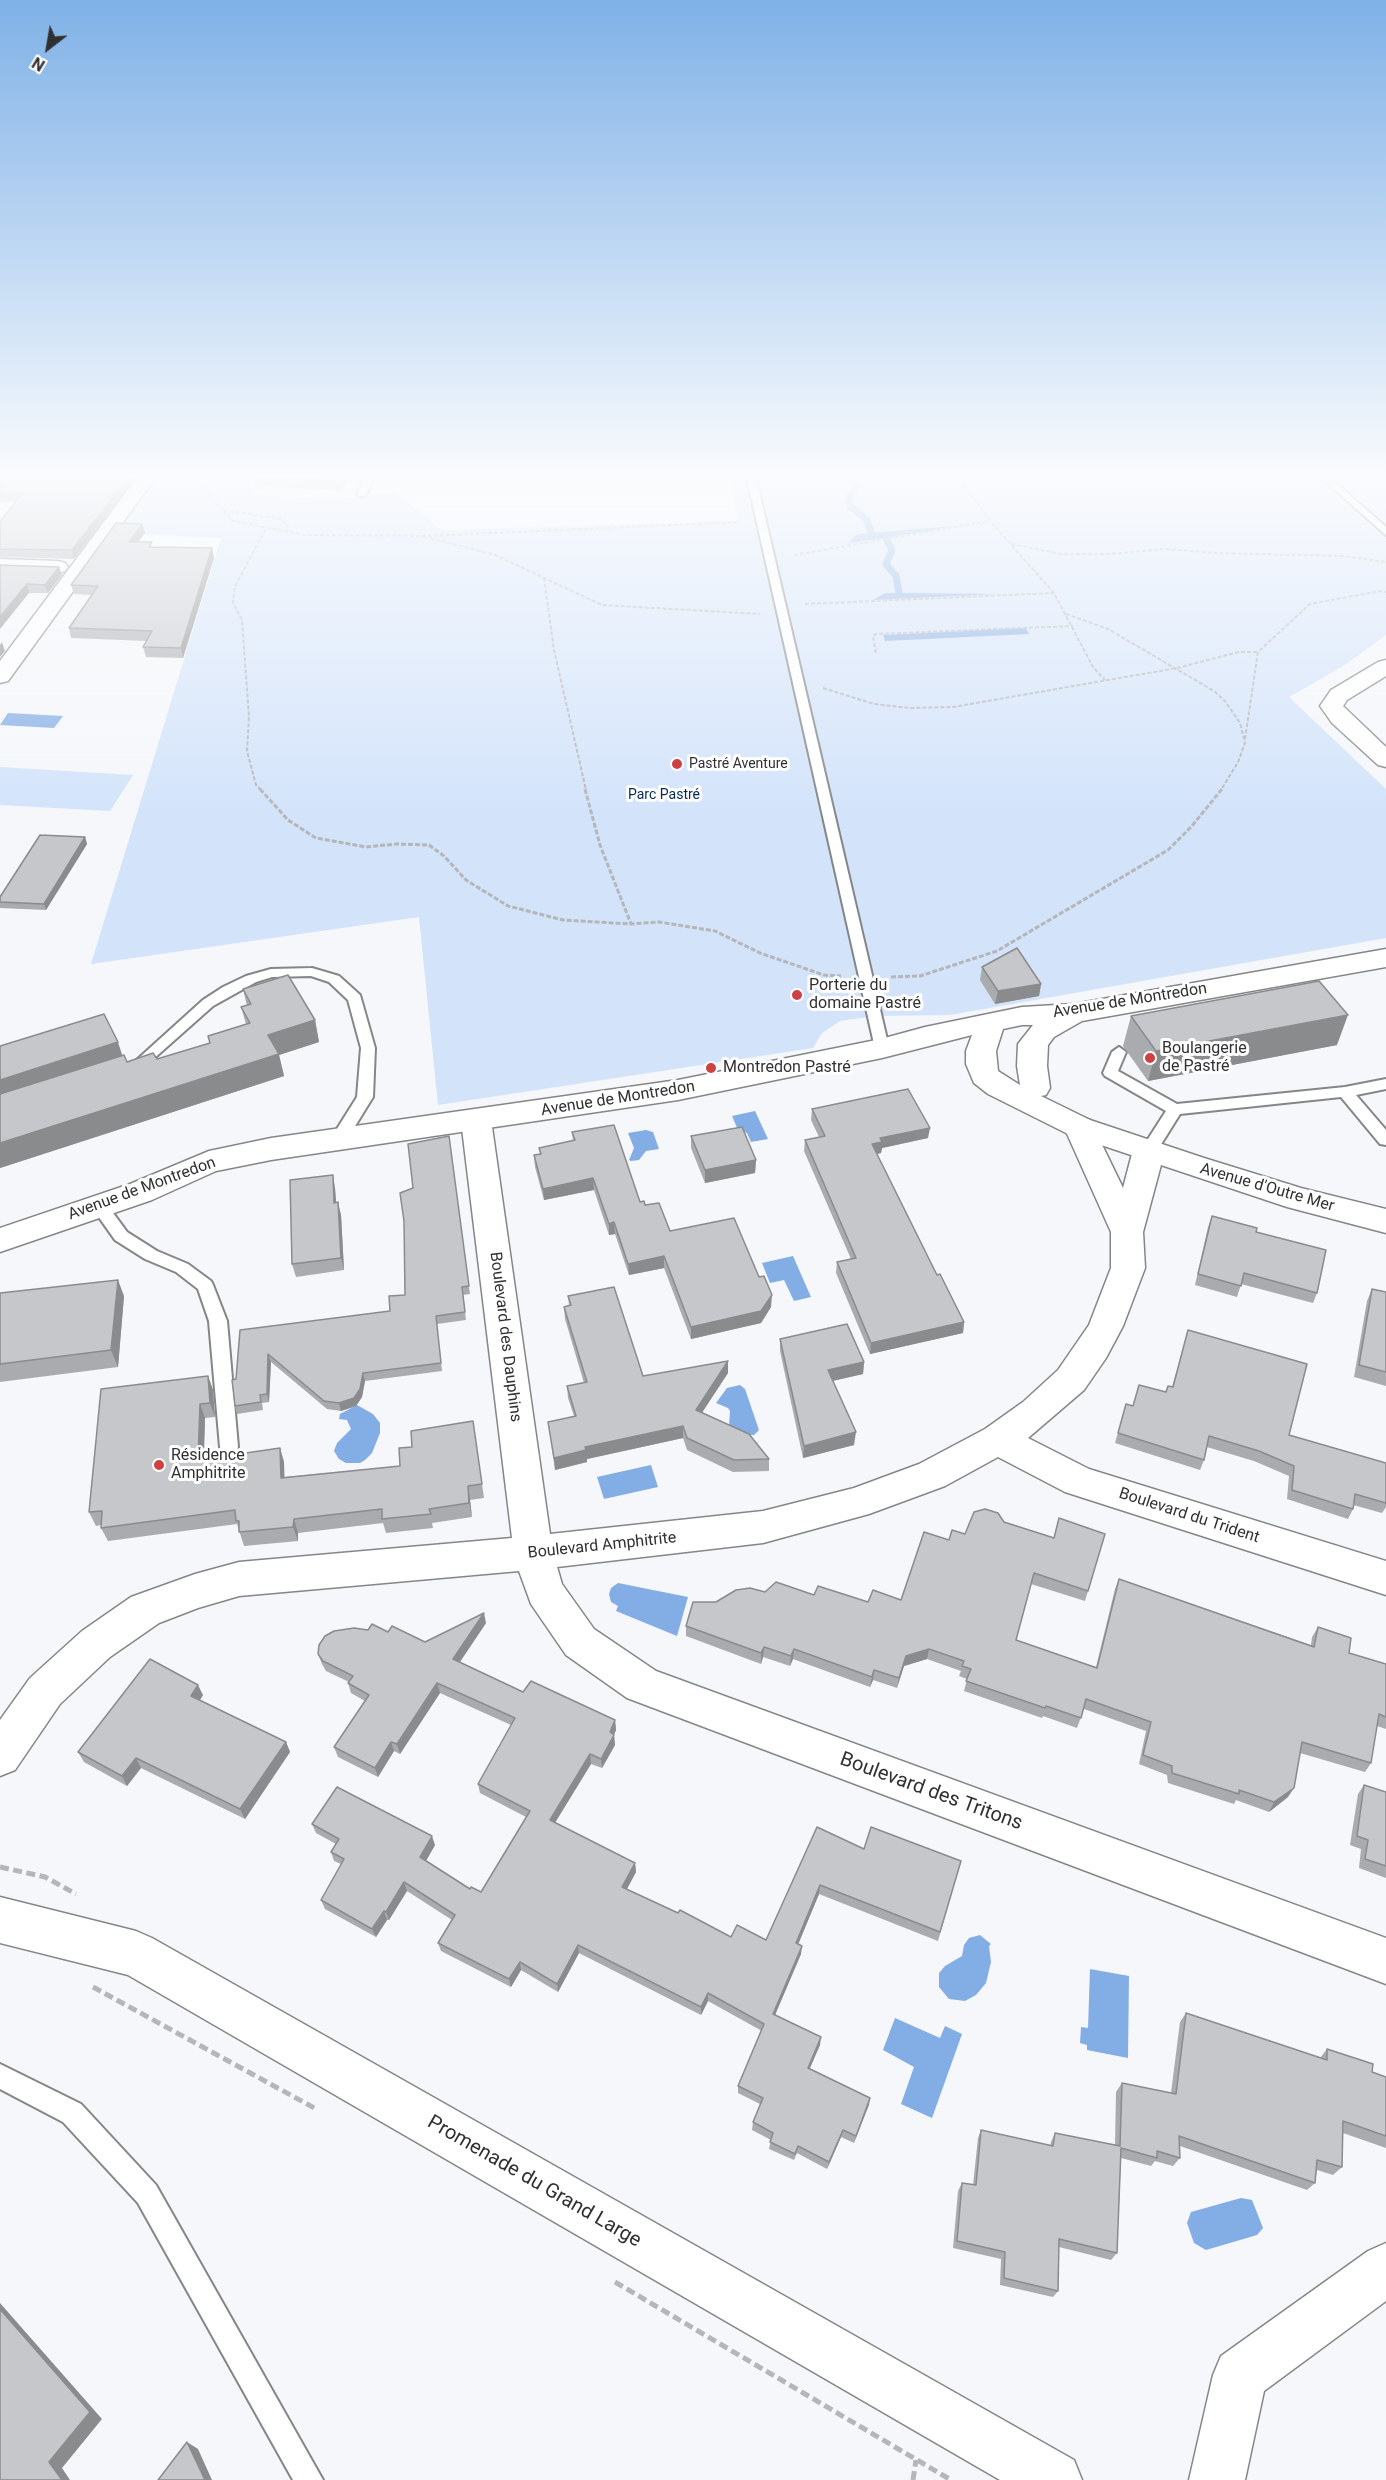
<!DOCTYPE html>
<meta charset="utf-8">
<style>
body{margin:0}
#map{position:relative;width:1386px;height:2480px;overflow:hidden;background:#f5f7fa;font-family:Roboto,sans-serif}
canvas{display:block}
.north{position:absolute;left:18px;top:18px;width:60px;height:60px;-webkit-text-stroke:4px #fff;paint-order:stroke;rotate:211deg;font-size:16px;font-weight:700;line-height:24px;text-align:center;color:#2f3031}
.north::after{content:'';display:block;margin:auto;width:21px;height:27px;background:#2f3031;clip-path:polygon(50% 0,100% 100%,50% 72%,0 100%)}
</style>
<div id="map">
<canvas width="1386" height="2480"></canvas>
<div class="north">N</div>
</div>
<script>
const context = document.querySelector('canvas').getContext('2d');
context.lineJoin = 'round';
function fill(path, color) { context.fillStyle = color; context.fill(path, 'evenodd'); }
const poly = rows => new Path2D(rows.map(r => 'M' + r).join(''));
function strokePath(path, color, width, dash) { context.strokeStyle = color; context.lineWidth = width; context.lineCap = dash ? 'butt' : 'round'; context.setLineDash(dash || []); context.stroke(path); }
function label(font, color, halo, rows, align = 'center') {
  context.font = font + ' Roboto,sans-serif'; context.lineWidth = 6; context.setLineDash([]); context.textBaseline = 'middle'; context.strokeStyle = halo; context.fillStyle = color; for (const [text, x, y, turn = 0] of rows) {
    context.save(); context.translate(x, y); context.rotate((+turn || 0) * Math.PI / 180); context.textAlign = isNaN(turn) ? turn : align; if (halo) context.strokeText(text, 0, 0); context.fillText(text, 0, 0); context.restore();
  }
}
fill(poly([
 [159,474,269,474,252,495,337,498,396,493,442,530,738,521,729,474,1386,474,1386,635,1345,665,1289,697,1386,789,1386,938,950,1015,876,1016,840,1021,822,1033,813,1048,438,1105,419,917,91,964,221,538,114,533],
 [0,767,133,775,110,811,0,805]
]), '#d2e3fa');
fill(poly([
 [955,526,886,538,849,543,857,534],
 [885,593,899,593,997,594,873,600],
 [1026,628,1029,634,885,641,883,635],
 [8,713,63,716,54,728,0,725],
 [755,1111,768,1139,751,1142,747,1133,738,1130,732,1116],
 [646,1130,653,1132,659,1149,646,1151,639,1160,631,1161,629,1160,634,1148,628,1133],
 [793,1256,811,1297,794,1301,784,1280,770,1283,762,1263],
 [740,1385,745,1389,759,1430,754,1435,748,1435,729,1426,730,1411,728,1408,716,1403,727,1388],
 [357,1405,373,1414,380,1423,380,1433,372,1453,365,1460,360,1463,346,1463,339,1459,334,1451,337,1443,351,1429,347,1420,339,1419,340,1414],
 [651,1465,658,1487,604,1499,597,1477],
 [618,1583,688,1597,677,1636,616,1611,618,1606,611,1602,609,1594,611,1588],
 [980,1935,991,1944,989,1946,991,1962,986,1983,976,1995,965,2001,949,1999,939,1987,939,1973,945,1966,962,1956,964,1945,969,1938],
 [1090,1969,1129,1976,1128,2058,1087,2050,1087,2045,1080,2043,1081,2027,1088,2028],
 [895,2018,940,2038,945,2026,962,2034,932,2118,901,2104,914,2067,883,2050],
 [1241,2198,1252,2200,1263,2228,1257,2235,1206,2250,1194,2243,1187,2223,1191,2212]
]), '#83ade5');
strokePath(poly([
 [851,474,855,479,855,487,850,496,850,506,867,520,871,533],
 [886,538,892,550,886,564,896,576,899,593]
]), '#83ade5', 7);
const service = poly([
 [367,474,376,474,365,496,359,496,357,494,367,474],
 [746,474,755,474,889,1048,882,1053,875,1048,746,474],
 [1317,474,1326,474,1386,527,1386,535,1317,474],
 [312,968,339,976,360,995,375,1048,373,1097,344,1144,332,1144,330,1140,357,1097,361,1048,348,1000,329,982,311,976,272,977,256,982,213,1006,142,1069,132,1069,130,1066,203,1000,223,987,246,976,271,969,312,968],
 [1119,1047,1126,1052,1118,1071,1177,1104,1345,1087,1386,1079,1386,1089,1356,1095,1386,1130,1386,1145,1380,1144,1341,1097,1180,1114,1155,1154,1143,1154,1141,1150,1166,1111,1105,1076,1103,1073,1112,1052,1119,1047],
 [99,1200,105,1202,127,1232,157,1251,188,1264,211,1281,213,1285,227,1321,238,1447,236,1452,229,1455,222,1452,220,1447,209,1321,198,1289,176,1272,145,1259,115,1240,91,1206,93,1202,99,1200],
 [0,2064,81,2104,156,2185,323,2480,293,2480,138,2203,63,2122,0,2089,0,2064]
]);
const minor = poly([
 [140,474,158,474,8,681,0,683,0,661,140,474],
 [0,559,58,561,65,563,68,567,65,571,58,573,0,571,0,559],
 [1386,660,1386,676,1347,700,1343,706,1386,747,1386,767,1378,765,1332,723,1320,706,1331,690,1378,662,1386,660],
 [476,1110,487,1113,491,1120,550,1534,763,1511,854,1488,919,1464,985,1429,1023,1402,1058,1370,1089,1325,1111,1268,1111,1232,1064,1127,1068,1120,1079,1116,1090,1120,1123,1188,1133,1150,1138,1142,1149,1139,1160,1142,1165,1150,1143,1232,1145,1268,1123,1326,1106,1358,1084,1390,1028,1438,1089,1469,1386,1561,1386,1595,1065,1492,998,1457,945,1486,869,1514,763,1543,557,1567,562,1584,594,1629,656,1671,1386,1938,1386,1984,627,1698,566,1655,531,1604,519,1571,239,1596,198,1608,159,1623,110,1657,60,1704,15,1770,0,1776,0,1720,30,1678,82,1631,131,1597,195,1574,239,1562,512,1538,461,1120,465,1113,476,1110],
 [1386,2243,1386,2301,1264,2391,1245,2480,1189,2480,1213,2375,1221,2356,1368,2251,1386,2243]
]);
const tertiary = poly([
 [1386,949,1386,967,1082,1021,1054,1037,1048,1045,1047,1066,1050,1088,1046,1095,1041,1096,1090,1120,1204,1158,1301,1188,1386,1209,1386,1233,1287,1207,1068,1134,988,1094,974,1083,966,1064,966,1051,972,1035,882,1058,678,1100,271,1160,216,1171,152,1200,0,1252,0,1228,130,1184,209,1151,271,1138,678,1080,881,1039,925,1027,1022,1007,1074,1004,1386,949],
 [1022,1025,1033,1025,1018,1044,1017,1066,1020,1085,998,1071,996,1051,1003,1029,1022,1025],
 [0,1897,136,1931,152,1938,1074,2460,1082,2480,1000,2480,128,1975,0,1943,0,1897]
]);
strokePath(service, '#848688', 4);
strokePath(minor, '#848688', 3);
strokePath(tertiary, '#848688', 3);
strokePath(poly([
 [198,474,196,481,233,521,305,535,426,536,739,522],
 [957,474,990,521,1054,593,1093,667,1105,680],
 [773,479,813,474],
 [224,510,282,519,290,531],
 [430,538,495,555,602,605,760,614],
 [1011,544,1061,554,1109,554,1167,549,1213,553,1343,556,1386,562],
 [794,555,990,521],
 [544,578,554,650,586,790],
 [805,604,1054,593],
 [1066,614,1108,629,1214,691,1225,701,1240,723,1245,743,1238,762,1221,790],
 [876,653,873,636,876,634,1073,626],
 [823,688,874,704,910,708,953,707,1177,668,1239,652,1258,652],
 [1245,739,1258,652,1310,604,1380,591,1386,592],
 [261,790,256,785,247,751,249,717,242,620,233,603,235,586,267,527]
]), '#b5b6b9', 2, [4, 2]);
strokePath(poly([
 [260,789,288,820,316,838,366,847,396,844,429,845,444,856,466,880,508,906,563,920,631,924,659,922,715,931,760,953,824,975,841,976],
 [585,789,600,845,631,924],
 [891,977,920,976,997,951,1168,850,1191,827,1222,789]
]), '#b5b6b9', 3, [5, 2]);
strokePath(poly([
 [0,1867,45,1877,76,1894],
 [93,1987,318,2110],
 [615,2282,951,2480],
 [913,2480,916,2460]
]), '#b5b6b9', 5, [9, 4.5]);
fill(service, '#fff');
fill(minor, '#fff');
fill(tertiary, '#fff');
fill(poly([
 [0,474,139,474,74,559,0,557,0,521,17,501,0,502],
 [255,474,350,474,340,491,254,485,253,475],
 [142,524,145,533,138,542,153,547,212,548,214,558,183,658,146,657,143,647,147,641,71,638,69,628,92,595,74,594,71,585],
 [0,565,62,575,48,593,29,593],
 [85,837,87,844,46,910,0,908,0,897],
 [982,967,1041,984,1039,996,995,1004,980,980],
 [243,989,315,1020,319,1042,279,1055,284,1076,0,1168,0,1046,122,1056,127,1062,157,1059,210,1043,208,1036,246,1024,241,1007,247,1006],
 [1131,1016,1337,1045,1148,1081,1123,1046],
 [812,1109,928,1138,882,1148,881,1153,877,1154,937,1275,964,1322,963,1333,870,1354,836,1273,837,1262,851,1259,804,1151,805,1140,819,1137,811,1120],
 [572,1132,640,1202,645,1205,670,1231,771,1307,761,1323,691,1339,664,1268,629,1275,615,1234,609,1235,594,1190,544,1200,535,1167,534,1155,540,1154,539,1148,573,1141],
 [449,1136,470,1294,463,1295,466,1320,437,1324,442,1371,365,1381,362,1397,356,1406,341,1411,327,1409,271,1362,269,1402,262,1403,263,1410,237,1414,235,1406,236,1379,240,1330,390,1311,405,1295,413,1188],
 [691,1136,756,1160,755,1173,705,1183,691,1148],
 [335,1188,336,1202,341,1215,344,1270,296,1277,292,1264],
 [1212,1216,1256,1232,1317,1293,1313,1303,1241,1284,1237,1297,1195,1285,1208,1227],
 [1372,1289,1386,1292,1386,1386,1354,1377,1367,1301],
 [0,1293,124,1296,118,1367,0,1382],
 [568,1296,643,1376,728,1373,702,1412,769,1459,769,1471,733,1472,687,1450,683,1438,587,1459,587,1462,555,1470,548,1422,574,1416,568,1398,567,1386,584,1383,565,1319,564,1307,569,1305],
 [1188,1330,1289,1435,1386,1463,1386,1507,1382,1513,1353,1505,1353,1509,1348,1519,1287,1499,1289,1476,1254,1461,1207,1447,1204,1460,1200,1470,1115,1443,1126,1404,1133,1406,1139,1385,1165,1392,1168,1386,1172,1387],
 [780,1339,864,1362,863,1374,833,1381,854,1445,803,1458,780,1351],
 [208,1376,213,1390,215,1417,205,1418,204,1459,280,1448,284,1462,284,1477,400,1466,412,1447,473,1421,484,1498,470,1500,472,1517,432,1523,433,1528,386,1533,383,1523,298,1533,298,1541,244,1546,237,1524,108,1541,101,1528,101,1525,96,1526,89,1512],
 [1004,1522,1088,1591,1085,1601,1031,1584,1016,1640,1096,1667,1115,1589,1119,1579,1311,1645,1312,1637,1318,1627,1349,1653,1386,1664,1386,1729,1377,1726,1371,1763,1365,1772,1300,1753,1288,1797,1269,1812,1236,1800,1234,1804,1168,1783,1167,1775,1139,1764,1146,1731,1084,1709,1077,1728,1043,1716,1042,1718,964,1691,967,1679,959,1676,961,1671,927,1659,904,1666,897,1688,873,1680,870,1687,793,1659,790,1666,763,1657,761,1664,686,1636,686,1626,716,1602,765,1592,814,1595,868,1602,901,1600,949,1540,965,1534],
 [486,1623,460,1662,523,1692,615,1720,616,1730,614,1735,615,1745,602,1768,591,1764,555,1823,635,1863,636,1872,627,1889,731,1937,766,1940,817,1827,864,1849,961,1861,938,1941,819,1894,798,1944,801,1954,775,2015,820,2045,809,2068,870,2098,854,2143,841,2137,827,2169,797,2153,794,2160,769,2149,771,2140,752,2130,753,2122,760,2104,738,2093,738,2086,762,2031,708,2001,701,2015,579,1953,558,1992,521,1970,511,1987,441,1951,438,1943,452,1920,407,1891,389,1920,387,1920,376,1937,325,1909,321,1900,341,1864,334,1861,331,1852,336,1844,316,1833,312,1824,435,1845,426,1861,470,1889,481,1892,526,1817,480,1793,478,1784,511,1725,440,1693,400,1754,394,1751,378,1777,338,1757,334,1747,365,1701,351,1693,348,1683,349,1682,326,1671,322,1664,318,1654,368,1630,388,1632,425,1642],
 [203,1695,200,1700,286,1742,290,1752,245,1819,141,1768,127,1786,84,1762,78,1752],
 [1364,1785,1386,1792,1386,1878,1359,1868,1361,1849,1350,1845,1358,1794],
 [1186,2013,1320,2058,1327,2049,1372,2072,1386,2077,1386,2148,1343,2133,1342,2167,1333,2175,1317,2170,1315,2183,1307,2190,1180,2146,1180,2158,1173,2166,1155,2161,1151,2166,1121,2158,1117,2253,1111,2260,1059,2247,1058,2291,1053,2297,1000,2285,1001,2259,953,2248,958,2191,962,2183,973,2185,978,2138,981,2130,1050,2146,1051,2142,1055,2133,1115,2145,1116,2092,1122,2083,1171,2093,1180,2022]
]), '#a9abae');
fill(poly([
 [131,474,139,474,74,559,72,550],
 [344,474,350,474,340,491,339,482],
 [142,524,145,533,131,551,129,542],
 [212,548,214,558,183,658,181,648],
 [59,567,62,575,48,593,45,585],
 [27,584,29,593,0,629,0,617],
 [2,642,5,651,0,657,0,645],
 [85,837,87,844,46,910,44,904],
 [1041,984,1039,996,995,1004,998,991],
 [1348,1015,1337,1045,1148,1081,1156,1051],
 [315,1020,319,1042,279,1055,284,1076,0,1168,0,1143,268,1035],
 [118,1042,125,1064,0,1106,0,1080],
 [930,1128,928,1138,882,1148,881,1153,871,1155,872,1144,880,1138],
 [756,1160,755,1173,705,1183,705,1170],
 [333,1175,335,1188,337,1215,334,1203],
 [593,1178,594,1190,544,1200,543,1189],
 [338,1202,341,1215,344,1270,341,1258],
 [614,1222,615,1234,609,1235,609,1224],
 [664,1256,664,1268,629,1275,628,1264],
 [118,1280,124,1296,118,1367,111,1350],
 [772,1295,771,1307,761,1323,691,1339,691,1327],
 [964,1322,963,1333,870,1354,871,1343],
 [268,1354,271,1362,269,1402,267,1394],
 [728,1361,728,1373,696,1422,696,1410],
 [864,1362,863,1374,827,1382,828,1370],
 [363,1373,365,1381,362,1397,356,1406,341,1411,339,1403],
 [208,1376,213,1390,215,1417,210,1403],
 [200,1404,205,1418,203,1473,198,1460],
 [683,1426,683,1438,587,1459,587,1462,555,1470,554,1458,585,1447],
 [856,1432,854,1445,803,1458,804,1446],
 [280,1448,284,1462,285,1492,281,1478],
 [468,1486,470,1500,472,1517,469,1503],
 [294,1519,298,1533,298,1541,293,1527],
 [484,1613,486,1623,455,1669,453,1659],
 [764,1647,763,1657,761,1664,761,1653],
 [794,1649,793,1659,790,1666,791,1656],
 [929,1649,927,1659,904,1666,897,1688,899,1678,906,1656],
 [874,1670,873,1680,870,1687,872,1677],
 [437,1683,440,1693,400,1754,397,1744],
 [198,1685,203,1695,196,1706,191,1696],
 [615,1720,616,1730,612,1739,614,1735,615,1745,602,1768,601,1759],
 [286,1742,290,1752,245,1819,240,1809],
 [391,1742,394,1751,378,1777,375,1768],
 [590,1754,591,1764,551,1829,550,1820],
 [136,1758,141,1768,127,1786,122,1776],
 [1294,1788,1288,1797,1269,1812,1274,1802],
 [432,1836,435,1845,423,1866,420,1857],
 [635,1863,636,1872,623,1896,622,1887],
 [404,1882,407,1891,389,1920,386,1912],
 [820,1885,819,1894,795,1952,796,1943],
 [384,1911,387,1920,376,1937,372,1929],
 [578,1945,579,1953,558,1992,557,1984],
 [802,1946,801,1954,772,2022,773,2014],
 [520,1962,521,1970,511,1987,509,1979],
 [708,1993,708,2001,701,2015,701,2007],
 [821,2037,820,2045,807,2075,808,2068],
 [870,2098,869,2105,854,2143,856,2136],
 [843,2130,841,2137,827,2169,829,2162],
 [0,2303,102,2419,62,2468,70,2480,62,2480,49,2462,0,2309],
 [187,2442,198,2449,212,2480,205,2480]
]), '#8a8b8d');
const building = poly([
 [0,474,131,474,72,550,0,549,0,521,24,492,0,494,0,474],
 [255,474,344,474,339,482,253,475,255,474],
 [116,523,142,524,129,542,152,542,149,547,212,548,181,648,143,647,152,631,69,628,98,586,71,585,116,523],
 [0,565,59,567,45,585,27,584,0,617,0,565],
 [40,835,85,837,44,904,0,902,0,897,40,835],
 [1017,948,1041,984,998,991,982,967,1017,948],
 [288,975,315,1020,268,1035,279,1054,0,1143,0,1094,124,1055,127,1062,153,1053,157,1059,210,1043,208,1036,250,1023,241,1007,251,1004,243,989,288,975],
 [1319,981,1348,1015,1156,1051,1131,1016,1319,981],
 [104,1014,118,1042,0,1080,0,1046,104,1014],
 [908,1089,930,1128,880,1138,882,1142,872,1144,937,1275,940,1274,964,1322,871,1343,837,1262,856,1258,805,1140,825,1136,812,1109,908,1089],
 [614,1125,640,1202,644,1201,645,1205,659,1203,670,1231,734,1218,759,1277,764,1276,772,1295,761,1311,691,1327,664,1256,628,1264,614,1222,609,1224,593,1178,543,1189,534,1155,541,1154,539,1148,575,1140,572,1132,614,1125],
 [742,1127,756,1160,705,1170,691,1136,742,1127],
 [449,1136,469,1286,462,1287,465,1312,436,1316,441,1363,363,1373,360,1389,354,1398,339,1403,324,1401,268,1354,267,1394,260,1395,261,1402,235,1406,232,1380,236,1379,240,1330,390,1311,389,1296,405,1295,404,1221,400,1193,413,1188,408,1144,449,1136],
 [333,1175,334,1203,338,1202,341,1258,292,1264,290,1180,333,1175],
 [1212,1216,1257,1228,1256,1232,1326,1250,1317,1293,1244,1273,1241,1286,1198,1274,1212,1216],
 [118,1280,111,1350,0,1364,0,1293,118,1280],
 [614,1287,643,1376,728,1361,696,1410,749,1434,769,1459,734,1460,687,1438,683,1426,585,1447,586,1450,554,1458,548,1422,576,1416,567,1386,587,1382,564,1307,571,1305,568,1296,614,1287],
 [1372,1289,1386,1292,1386,1372,1359,1365,1372,1289],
 [847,1324,864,1362,828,1370,856,1432,804,1446,780,1339,847,1324],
 [1188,1330,1307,1364,1289,1435,1386,1463,1386,1503,1355,1494,1353,1509,1292,1490,1294,1466,1259,1451,1209,1436,1204,1460,1118,1433,1126,1404,1133,1406,1139,1385,1166,1392,1168,1386,1173,1387,1188,1330],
 [208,1376,210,1403,200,1404,198,1460,280,1448,281,1478,400,1466,399,1448,412,1447,411,1431,473,1421,482,1484,468,1486,469,1503,429,1509,431,1514,382,1519,382,1509,294,1519,293,1527,239,1532,239,1521,236,1521,235,1510,101,1528,102,1511,89,1512,101,1389,208,1376],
 [985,1509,998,1513,1004,1522,1054,1538,1059,1518,1105,1534,1088,1591,1034,1573,1016,1640,1097,1668,1119,1579,1314,1647,1318,1627,1351,1638,1349,1653,1386,1664,1386,1717,1379,1714,1371,1763,1302,1742,1294,1788,1274,1802,1239,1790,1239,1794,1172,1773,1172,1766,1143,1755,1151,1722,1086,1699,1081,1718,1046,1706,1045,1708,966,1681,971,1669,962,1666,964,1661,929,1649,906,1656,899,1678,874,1670,872,1677,794,1649,791,1656,764,1647,761,1653,686,1626,693,1602,716,1602,736,1590,750,1588,765,1592,776,1582,814,1595,818,1586,868,1602,873,1590,901,1600,924,1532,949,1540,952,1530,965,1534,974,1512,985,1509],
 [484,1613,453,1659,523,1692,531,1681,615,1720,610,1732,614,1735,601,1759,590,1754,550,1820,635,1863,622,1887,678,1913,680,1910,731,1937,737,1925,766,1940,817,1827,864,1849,871,1827,961,1861,940,1932,820,1885,796,1943,802,1946,773,2014,821,2037,808,2068,870,2098,856,2136,843,2130,829,2162,798,2146,795,2154,770,2142,773,2133,753,2122,763,2098,738,2086,764,2024,708,1993,701,2007,578,1945,557,1984,520,1962,509,1979,438,1943,455,1915,404,1882,386,1912,384,1911,372,1929,321,1900,344,1859,331,1852,339,1839,312,1824,337,1787,432,1836,420,1857,470,1889,471,1887,481,1892,530,1811,478,1784,515,1718,437,1683,397,1744,391,1742,375,1768,334,1747,369,1695,348,1683,353,1676,323,1661,318,1654,319,1645,325,1636,334,1631,354,1628,368,1630,372,1624,388,1632,392,1626,425,1642,484,1613],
 [150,1659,198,1685,191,1696,286,1742,240,1809,136,1758,122,1776,78,1752,150,1659],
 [1364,1785,1386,1792,1386,1866,1365,1859,1368,1840,1357,1836,1364,1785],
 [1186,2013,1327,2060,1327,2049,1373,2064,1372,2072,1386,2077,1386,2136,1343,2121,1342,2167,1317,2160,1315,2183,1179,2136,1180,2158,1157,2151,1157,2158,1121,2148,1117,2253,1059,2239,1058,2291,1004,2278,1005,2252,957,2241,962,2183,976,2185,981,2130,1053,2146,1055,2133,1120,2146,1122,2083,1176,2094,1186,2013],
 [0,2309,90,2412,49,2462,62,2480,0,2480,0,2309],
 [187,2442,205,2480,158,2480,187,2442]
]);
fill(building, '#c5c7ca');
strokePath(building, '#8a8b8d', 1.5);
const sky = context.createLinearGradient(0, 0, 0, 821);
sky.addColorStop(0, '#7fb1e7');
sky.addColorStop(0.58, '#fafbfd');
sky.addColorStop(1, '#fafbfd00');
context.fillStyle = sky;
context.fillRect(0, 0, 1386, 821);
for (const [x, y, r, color] of [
 [677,764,6,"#cf4043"],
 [797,995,6,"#cf4043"],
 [1150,1058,6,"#cf4043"],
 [711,1068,6,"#cf4043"],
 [159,1465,6,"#cf4043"]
]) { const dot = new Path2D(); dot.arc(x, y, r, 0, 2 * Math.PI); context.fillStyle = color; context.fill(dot); strokePath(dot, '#fff', 2); }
label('14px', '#2f3031', '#fff', [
 ["Pastré Aventure",689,764]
], 'left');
label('14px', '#00285a', '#fff', [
 ["Parc Pastré",664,795]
]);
label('16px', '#2f3031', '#fff', [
 ["Porterie du",809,986],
 ["domaine Pastré",809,1004],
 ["Boulangerie",1162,1049],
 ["de Pastré",1162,1067],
 ["Montredon Pastré",723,1068],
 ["Résidence",171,1456],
 ["Amphitrite",171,1474]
], 'left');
label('16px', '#2f3031', '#fff', [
 ["Avenue de Montredon",1130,1001,-9],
 ["Avenue de Montredon",618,1099,-9],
 ["Avenue d'Outre Mer",1267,1188,16],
 ["Avenue de Montredon",142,1189,-20],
 ["Boulevard des Dauphins",505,1337,83],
 ["Boulevard du Trident",1189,1516,18],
 ["Boulevard Amphitrite",602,1546,-6]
]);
label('20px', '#2f3031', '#fff', [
 ["Boulevard des Tritons",931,1792,20],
 ["Promenade du Grand Large",534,2182,30]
]);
</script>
